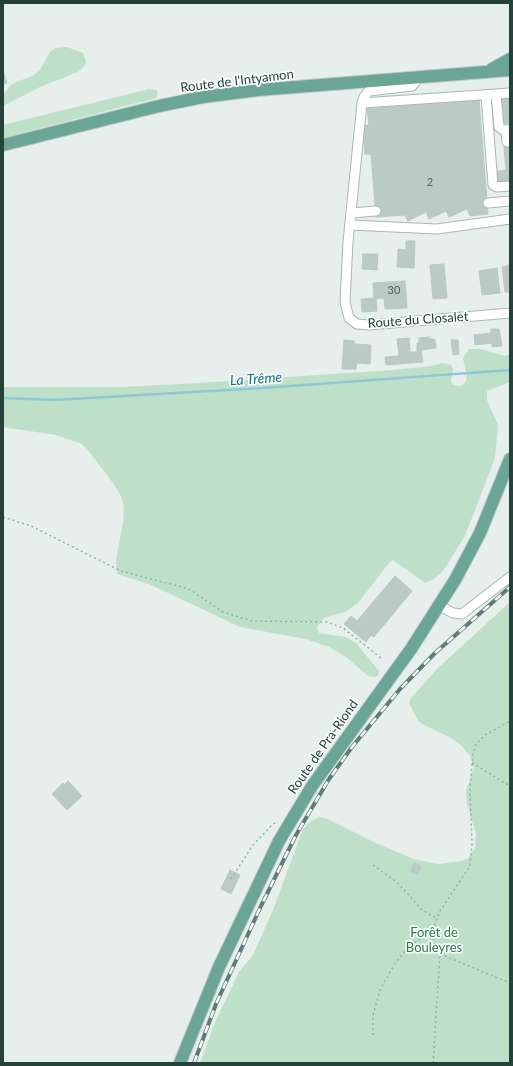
<!DOCTYPE html>
<meta charset="utf-8">
<style>
body{margin:0}
#map{position:relative;width:513px;height:1066px;overflow:hidden;background:#e6efeb;font-family:Lato,sans-serif}
canvas{display:block}
.frame{position:absolute;inset:0;border:4px solid #24423a;pointer-events:none}
</style>
<div id="map">
<canvas width="513" height="1066"></canvas>
<div class="frame"></div>
</div>
<script>
const context = document.querySelector('canvas').getContext('2d');
context.lineJoin = 'round';
function fill(path, color) { context.fillStyle = color; context.fill(path, 'evenodd'); }
const poly = rows => new Path2D(rows.map(r => 'M' + r).join(''));
function strokePath(path, color, width, dash) { context.strokeStyle = color; context.lineWidth = width; context.lineCap = dash ? 'butt' : 'round'; context.setLineDash(dash || []); context.stroke(path); }
function label(font, color, halo, rows, align = 'center') {
  context.font = font + ' Lato,sans-serif'; context.lineWidth = 3.5; context.setLineDash([]); context.textBaseline = 'middle'; context.strokeStyle = halo; context.fillStyle = color; for (const [text, x, y, turn = 0] of rows) {
    context.save(); context.translate(x, y); context.rotate((+turn || 0) * Math.PI / 180); context.textAlign = isNaN(turn) ? turn : align; if (halo) context.strokeText(text, 0, 0); context.fillText(text, 0, 0); context.restore();
  }
}
fill(poly([
 [67,47,83,53,86,61,85,65,78,72,40,87,3,106,3,95,12,84,34,75,41,68,50,52,55,48],
 [149,89,156,90,158,92,156,98,3,138,3,125],
 [469,349,481,349,505,356,510,354,510,382,487,391,487,400,498,425,495,458,465,536,443,571,434,579,425,583,393,560,389,563,358,603,345,612,324,618,317,627,319,633,346,637,356,643,379,671,378,676,374,677,368,676,346,657,329,647,306,639,240,627,149,584,117,574,116,560,123,523,124,506,121,496,113,483,87,449,80,443,56,435,3,427,3,387,122,387,198,383,393,370,432,366,442,363,451,365,453,369,451,381,453,385,458,386,463,385,467,379,463,358],
 [510,602,510,1063,200,1063,214,1025,239,972,253,955,273,910,303,829,307,824,319,817,328,819,376,843,414,859,438,864,462,861,468,858,475,849,476,834,467,804,466,791,474,768,470,756,461,745,449,737,422,724,417,719,409,703,411,698,438,668]
]), '#bfe0c8');
strokePath(poly([
 [3,398,54,400,263,388,510,370]
]), '#8ec9d4', 2.5);
const building = poly([
 [4,74,7,83,3,84,3,75,4,74],
 [510,96,510,123,502,124,501,97,510,96],
 [479,100,488,214,470,216,467,209,449,217,446,211,429,219,426,212,408,221,405,215,376,217,371,154,365,154,363,126,369,125,367,109,479,100],
 [503,135,510,135,510,170,506,171,503,135],
 [510,170,510,181,498,182,497,171,510,170],
 [406,241,415,241,414,268,397,267,398,249,406,250,406,241],
 [363,254,378,254,377,270,362,269,363,254],
 [444,264,447,298,433,299,430,265,444,264],
 [510,265,510,292,505,292,502,267,510,265],
 [497,268,500,293,482,295,479,271,497,268],
 [405,281,407,308,385,309,384,298,376,299,377,311,362,312,361,299,374,298,373,283,405,281],
 [491,329,499,329,502,346,492,347,492,343,475,345,474,335,491,333,491,329],
 [429,337,429,339,435,339,436,348,421,350,423,362,386,365,385,357,399,356,397,339,409,338,410,352,417,352,417,343,419,343,419,338,429,337],
 [344,340,354,341,354,344,371,345,370,364,357,363,356,369,342,369,344,340],
 [451,340,458,340,459,354,453,355,451,340],
 [395,576,412,591,374,637,371,635,366,642,344,624,351,616,357,621,395,576],
 [68,781,82,796,67,810,52,794,63,783,64,785,68,781],
 [414,863,421,866,418,874,411,871,414,863],
 [230,870,240,875,231,894,221,889,230,870]
]);
fill(building, '#bbcac4');
strokePath(building, '#b8c9c2', 1);
const minor = poly([
 [419,77,412,86,369,91,364,97,362,103,496,94],
 [510,93,496,94,499,127,503,130,510,130],
 [486,95,493,185,497,187,510,186],
 [362,103,348,242,345,302,349,318,357,324,369,325,510,313],
 [506,130,507,142,510,142],
 [488,203,510,201],
 [351,213,376,211],
 [350,225,437,229,510,219],
 [440,606,453,613,462,614,510,577]
]);
const major = poly([
 [492,69,510,59],
 [3,145,159,106,203,97,258,90,510,70],
 [180,1063,219,967,279,841,312,786,411,649,455,580,480,533,510,459]
]);
strokePath(minor, '#a8b8b2', 11);
strokePath(major, '#c2cac8', 14);
strokePath(poly([
 [3,517,31,526,121,571,189,589,223,612,252,621,327,622,343,628,381,658],
 [472,763,510,786],
 [373,865,398,883,422,910,436,918],
 [231,879,253,845,273,824,278,822],
 [440,954,510,983],
 [373,1035,373,1015,380,990,394,965,410,945,432,932],
 [433,1063,440,954,434,943,432,932,440,911,470,866,472,844,470,789,473,754,476,744,485,735,510,721]
]), '#86b3a5', 1.5, [2, 3]);
strokePath(minor, '#fff', 9);
strokePath(major, '#6aa596', 12);
const rail = poly([
 [194,1063,216,1004,261,906,296,835,329,779,352,747,400,689,435,653,510,587]
]);
strokePath(rail, '#5f7d75', 4);
strokePath(rail, '#f7fbf9', 2.5, [8]);
label('11px', '#4a645c', null, [
 ["2",430,182],
 ["30",394,290]
]);
label('13px', '#24423a', '#f7fbf9', [
 ["Route de l'Intyamon",237,81,-7],
 ["Route du Closalet",418,320,-4],
 ["Route de Pra-Riond",323,747,-55]
]);
label('13px', '#2d7a4b', '#f7fbf9', [
 ["Forêt de",434,933],
 ["Bouleyres",434,948]
]);
label('italic 14px', '#1c6f80', '#f7fbf9', [
 ["La Trême",256,379,-4]
]);
</script>
